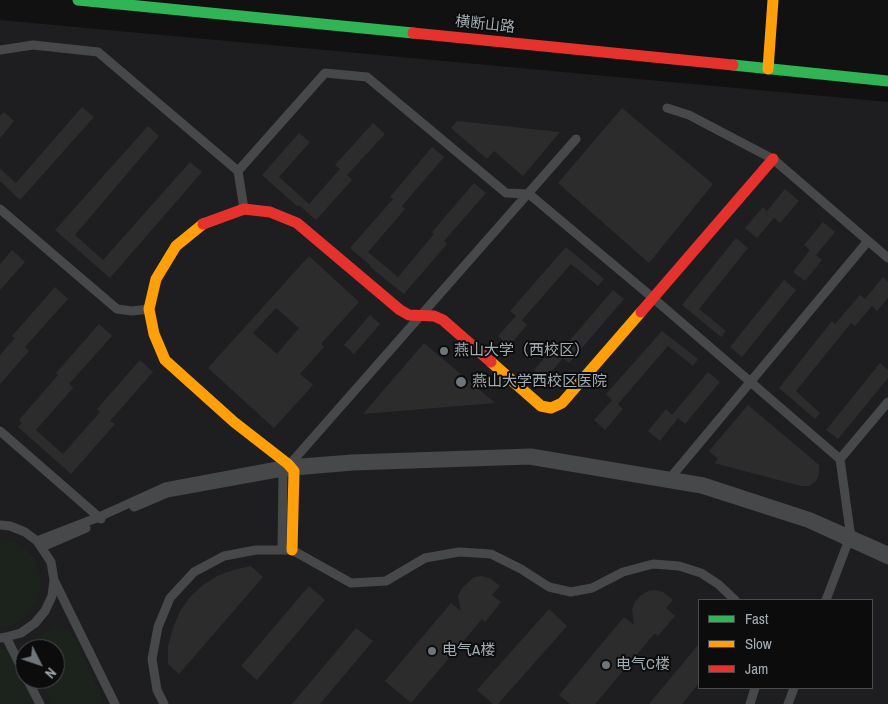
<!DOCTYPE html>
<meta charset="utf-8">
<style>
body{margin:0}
#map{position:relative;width:888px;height:704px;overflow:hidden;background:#111112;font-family:"Archivo Narrow",sans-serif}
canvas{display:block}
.legend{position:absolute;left:698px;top:599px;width:175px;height:90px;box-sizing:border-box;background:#0c0c0d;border:1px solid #484c4f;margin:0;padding:6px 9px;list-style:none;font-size:15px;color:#a2acb3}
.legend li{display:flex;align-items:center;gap:10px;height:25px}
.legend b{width:25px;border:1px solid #484c4f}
.north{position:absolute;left:15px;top:639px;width:50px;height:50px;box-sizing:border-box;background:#0c0c0d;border:1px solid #484c4f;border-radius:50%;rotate:131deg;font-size:14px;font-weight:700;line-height:20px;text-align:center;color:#a2acb3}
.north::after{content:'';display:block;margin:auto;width:18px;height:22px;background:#6f767b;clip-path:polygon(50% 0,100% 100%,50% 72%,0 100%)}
</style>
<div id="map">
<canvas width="888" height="704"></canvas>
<ul class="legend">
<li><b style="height:6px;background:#30b455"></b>Fast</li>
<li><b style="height:6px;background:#ff9f0a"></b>Slow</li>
<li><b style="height:6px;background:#e5322d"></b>Jam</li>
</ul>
<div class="north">N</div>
</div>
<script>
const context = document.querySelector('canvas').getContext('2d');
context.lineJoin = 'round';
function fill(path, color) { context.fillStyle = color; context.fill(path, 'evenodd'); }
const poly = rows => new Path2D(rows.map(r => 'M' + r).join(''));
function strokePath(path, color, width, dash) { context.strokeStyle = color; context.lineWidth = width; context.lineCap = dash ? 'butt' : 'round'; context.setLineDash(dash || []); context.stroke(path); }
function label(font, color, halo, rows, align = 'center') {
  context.font = font + ' "Archivo Narrow","Noto Sans SC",sans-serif'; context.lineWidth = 4; context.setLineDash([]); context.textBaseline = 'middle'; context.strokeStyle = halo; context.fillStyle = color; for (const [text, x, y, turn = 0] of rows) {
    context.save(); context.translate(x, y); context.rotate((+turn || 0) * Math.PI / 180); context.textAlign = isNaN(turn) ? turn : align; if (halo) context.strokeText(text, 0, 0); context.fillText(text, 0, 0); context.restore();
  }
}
fill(poly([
 [0,20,888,102,888,704,0,704],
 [699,600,872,600,872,688,699,688],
 [25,649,55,649,55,679,25,679]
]), '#1e1e20');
fill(poly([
 [0,538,13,541,26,549,36,561,40,576,40,590,35,604,26,616,14,624,0,628],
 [58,625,71,632,105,704,51,704,39,679,55,679,55,649,25,649,25,652,22,646],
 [11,648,40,704,0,704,0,649]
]), '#1c221c');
fill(poly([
 [82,107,94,117,20,200,0,181,0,169,16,183],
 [622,108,713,184,649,263,558,183],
 [4,112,14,121,0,138,0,116],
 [457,121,560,132,523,176,494,151,487,159,451,128],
 [373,123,385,134,347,175,352,180,316,220,299,205,298,207,262,175,299,133,310,142,279,177,309,204,340,169,335,165],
 [148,126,159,136,75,235,103,260,190,162,202,172,110,278,55,230],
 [432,147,444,157,402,206,405,209,368,252,398,277,434,234,432,232,474,183,486,193,444,241,447,244,404,294,370,267,371,266,350,248,393,199,390,197],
 [785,189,799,201,780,223,774,218,757,238,745,228,763,207,767,211],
 [823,222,835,232,816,255,822,260,805,281,793,272,810,250,804,245],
 [736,238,748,248,699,309,726,331,721,337,682,305],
 [566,247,604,279,598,286,571,264,522,320,527,325,509,346,498,336,516,316,510,311],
 [12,250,25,262,0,290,0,264],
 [309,256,359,302,321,344,324,347,300,374,313,385,274,428,208,368],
 [276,308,299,328,277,354,253,333],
 [883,277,888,282,888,298,877,311,872,306,855,326,851,323,796,391,820,413,815,419,779,388,832,321,835,324,860,295,865,299],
 [784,280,796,290,742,357,730,347],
 [55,287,68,299,25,347,29,351,0,384,0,355,15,338,12,336],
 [613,290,624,299,569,363,563,358,545,379,534,370,553,348,559,353],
 [370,315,380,324,354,354,344,345],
 [99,324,112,336,69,384,73,388,36,430,63,454,100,412,97,409,140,360,153,372,110,421,115,424,71,474,18,427,22,423,19,420,58,375,56,373],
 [662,331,698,359,693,366,668,346,618,404,623,409,605,430,594,420,612,400,606,394],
 [424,343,495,403,363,414],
 [880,363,888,370,888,378,838,439,826,430],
 [708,372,720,382,685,424,678,418,660,441,648,431,666,409,672,415],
 [748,405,819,465,819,474,816,481,809,486,801,486,714,463,718,459,709,451],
 [251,566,263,577,179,674,168,664,168,646,173,628,180,611,190,597,203,585,217,576,233,570],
 [482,576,490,578,500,586,492,595,501,602,485,622,482,619,411,703,385,681,451,603,461,611,458,596,462,588,474,577],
 [309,586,325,600,257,680,241,666],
 [656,590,663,592,673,600,666,608,675,616,658,636,655,633,595,704,570,704,559,695,624,617,634,625,632,609,635,602,640,596,648,591],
 [549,609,567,626,498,704,493,704,477,690],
 [356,628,373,641,320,704,292,704],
 [699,644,699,683,682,704,649,704]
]), '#2c2c2d');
strokePath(poly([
 [0,50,33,45,98,52,238,171,244,209],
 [667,108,689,115,773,159,888,258],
 [238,171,325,73,367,77,506,193,529,194,653,298,840,459],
 [0,209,117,309,132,311,149,309],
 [0,431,101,519],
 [670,481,671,477,868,241],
 [134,507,167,493,283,472,353,466,529,460,701,489,807,523,888,560],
 [0,525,10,526,25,532,37,541,51,562,54,580,52,596,45,611,35,623,21,633,6,637,0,638],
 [851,538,840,459,888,402],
 [37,541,99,517,165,487,288,464,352,459,531,453,704,482,811,517,888,551],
 [42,547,86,528],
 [282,549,283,472,576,139],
 [54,580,115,704],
 [826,600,850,537],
 [6,637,25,675],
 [27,679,40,704],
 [164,704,157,690,152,659,158,627,170,598,194,572,224,556,256,550,292,550,351,583,386,581,425,558,459,552,491,554,521,569,549,587,571,592,592,588,623,572,653,564,679,566,701,573,718,584,735,600],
 [750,704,755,688],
 [788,704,794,688]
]), '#46484a', 9);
strokePath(poly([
 [78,0,413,33],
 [733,65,888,81]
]), '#30b455', 11);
strokePath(poly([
 [768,69,773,0],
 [203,224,176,246,156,279,149,309,154,334,165,360,234,422,288,464,294,471,292,550],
 [491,362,541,406,551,408,562,403,641,312]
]), '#ff9f0a', 11);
strokePath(poly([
 [413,33,733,65],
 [203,224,244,209,270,212,297,223,400,310,409,315,434,316,443,320,491,362],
 [641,312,773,159]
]), '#e5322d', 11);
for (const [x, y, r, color] of [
 [444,351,5,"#6f767b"],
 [461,382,6,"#6f767b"],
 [432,651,5,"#6f767b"],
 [606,665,5,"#6f767b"]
]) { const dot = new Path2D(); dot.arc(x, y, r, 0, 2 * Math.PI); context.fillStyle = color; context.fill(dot); strokePath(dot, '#0c0c0d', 2); }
label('15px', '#a2acb3', '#0c0c0d', [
 ["横断山路",485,25,6]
]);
label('15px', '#a2acb3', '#0c0c0d', [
 ["燕山大学（西校区）",454,351],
 ["燕山大学西校区医院",472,382],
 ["电气A楼",442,651],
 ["电气C楼",616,665]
], 'left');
</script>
